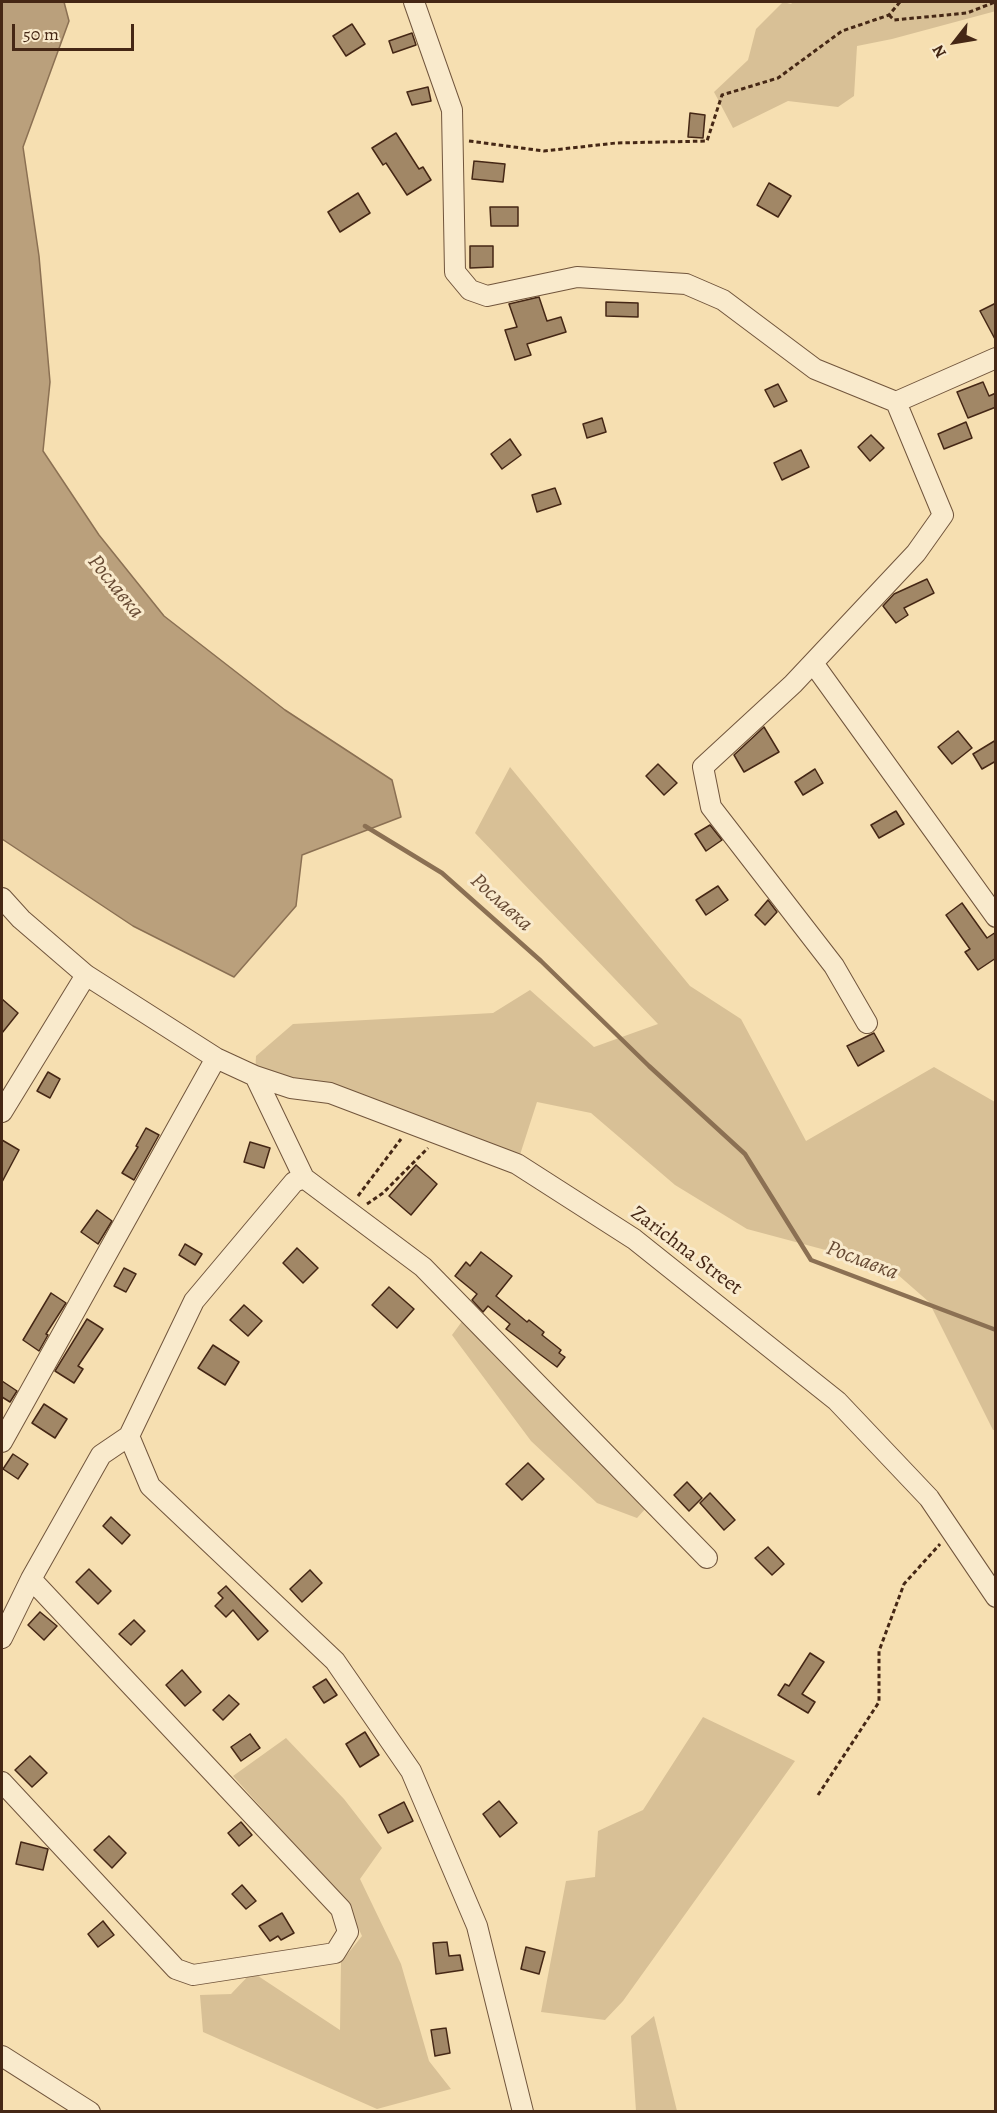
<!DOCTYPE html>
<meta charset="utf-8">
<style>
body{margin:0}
#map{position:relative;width:997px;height:2113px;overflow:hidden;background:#f6dfb1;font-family:Alegreya,serif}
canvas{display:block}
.frame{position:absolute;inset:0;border:3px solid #452715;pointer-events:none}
.north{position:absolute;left:925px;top:12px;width:60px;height:60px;-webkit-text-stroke:4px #f9eacc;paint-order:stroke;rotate:239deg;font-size:16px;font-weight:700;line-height:24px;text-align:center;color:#452715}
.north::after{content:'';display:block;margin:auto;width:21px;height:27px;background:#452715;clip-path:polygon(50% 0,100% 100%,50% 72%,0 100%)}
.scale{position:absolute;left:12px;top:24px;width:122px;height:27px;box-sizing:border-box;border:3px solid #452715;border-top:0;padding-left:8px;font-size:18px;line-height:21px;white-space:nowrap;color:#452715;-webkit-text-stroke:4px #f9eacc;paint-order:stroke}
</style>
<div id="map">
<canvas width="997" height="2113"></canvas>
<div class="frame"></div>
<div class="north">N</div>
<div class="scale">50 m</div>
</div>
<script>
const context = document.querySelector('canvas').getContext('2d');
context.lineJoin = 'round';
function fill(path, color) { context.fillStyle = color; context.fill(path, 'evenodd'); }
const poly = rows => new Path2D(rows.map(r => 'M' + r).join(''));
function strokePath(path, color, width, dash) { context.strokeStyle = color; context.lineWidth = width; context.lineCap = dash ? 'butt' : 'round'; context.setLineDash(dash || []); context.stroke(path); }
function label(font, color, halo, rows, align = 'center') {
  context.font = font + ' Alegreya,serif'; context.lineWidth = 6; context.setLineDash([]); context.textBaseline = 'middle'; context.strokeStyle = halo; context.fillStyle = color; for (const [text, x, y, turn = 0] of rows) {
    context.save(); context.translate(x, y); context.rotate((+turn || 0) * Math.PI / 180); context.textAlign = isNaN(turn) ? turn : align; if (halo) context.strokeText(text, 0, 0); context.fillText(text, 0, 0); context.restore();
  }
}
fill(poly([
 [783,2,791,4,793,2,995,2,996,11,892,39,857,46,854,96,838,107,788,101,733,128,714,92,748,60,756,29],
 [510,767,690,986,741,1019,806,1141,934,1067,995,1102,995,1430,993,1430,929,1302,889,1267,747,1229,675,1185,591,1113,537,1102,517,1164,255,1076,256,1056,293,1024,493,1013,530,990,594,1047,658,1024,475,833],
 [463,1320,647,1507,637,1518,597,1503,531,1441,452,1335],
 [703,1717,795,1761,623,2001,605,2020,541,2012,566,1881,595,1877,598,1831,643,1810],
 [286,1738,344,1799,382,1848,360,1879,401,1964,429,2061,451,2089,377,2109,203,2032,200,1995,231,1994,252,1972,340,2030,341,1962,362,1936,346,1902,233,1776],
 [654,2016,677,2111,636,2111,631,2036]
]), '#d8c096');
const water = poly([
 [2,2,64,2,69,21,23,147,39,256,50,382,43,451,99,535,164,616,285,710,392,780,401,817,302,855,296,906,234,977,133,926,2,839,2,2]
]);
fill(water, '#baa07c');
strokePath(water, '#8b7053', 1.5);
strokePath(poly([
 [365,826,442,873,541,961,649,1066,745,1154,811,1260,996,1330]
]), '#8b7053', 4.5);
const building = poly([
 [352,24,365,44,346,56,333,36,352,24],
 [412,33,416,45,393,53,389,41,412,33],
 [428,87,431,101,412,105,407,92,428,87],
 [690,113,705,115,703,138,688,137,690,113],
 [396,133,419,169,423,167,431,180,407,195,386,163,383,165,372,148,396,133],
 [474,161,505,164,503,182,472,179,474,161],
 [769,183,791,196,778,217,757,205,769,183],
 [358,193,370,213,340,232,328,212,358,193],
 [490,207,518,207,518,226,491,226,490,207],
 [470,246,493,246,493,267,470,268,470,246],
 [539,297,547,321,561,317,566,332,527,344,531,355,515,360,505,330,517,327,509,304,539,297],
 [606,302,638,303,638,317,606,316,606,302],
 [996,303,996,341,980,311,996,303],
 [983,382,989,396,996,393,996,407,968,418,957,392,983,382],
 [778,384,787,401,774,407,765,390,778,384],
 [602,418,606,432,587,438,583,424,602,418],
 [966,422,972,438,944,449,938,434,966,422],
 [871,435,884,448,870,461,858,447,871,435],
 [510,439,521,455,502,469,491,454,510,439],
 [801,450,809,467,782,480,774,463,801,450],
 [555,488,561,504,537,512,532,495,555,488],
 [927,579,934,593,904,608,908,615,896,623,883,606,894,594,927,579],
 [764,727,779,752,744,772,734,755,764,727],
 [958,731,972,748,952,764,938,747,958,731],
 [996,740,996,761,982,769,973,754,996,740],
 [658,764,677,783,664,795,646,776,658,764],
 [815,769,823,783,803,795,795,782,815,769],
 [896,811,904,824,879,838,871,825,896,811],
 [710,825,722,840,706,851,695,834,710,825],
 [718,886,728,900,706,915,696,900,718,886],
 [768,900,777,912,765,925,755,915,768,900],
 [962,903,987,938,996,932,996,958,978,970,965,952,970,949,946,915,962,903],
 [2,999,18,1013,2,1033,2,999],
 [874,1033,884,1051,858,1066,847,1046,874,1033],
 [48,1072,60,1079,50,1098,37,1091,48,1072],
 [146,1128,159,1135,134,1180,122,1173,138,1147,136,1146,146,1128],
 [2,1140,19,1150,2,1182,2,1140],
 [250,1142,270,1148,264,1168,244,1162,250,1142],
 [416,1165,437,1184,411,1215,389,1196,416,1165],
 [97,1210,112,1221,98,1244,81,1232,97,1210],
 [185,1244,202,1254,195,1265,179,1255,185,1244],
 [297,1248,318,1268,303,1283,283,1263,297,1248],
 [481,1252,512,1276,496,1296,527,1322,529,1320,544,1332,542,1335,561,1350,559,1353,565,1357,557,1367,506,1329,510,1324,488,1306,483,1312,472,1300,477,1294,455,1276,466,1262,470,1266,481,1252],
 [124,1268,136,1274,126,1292,114,1286,124,1268],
 [389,1287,414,1309,397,1328,372,1305,389,1287],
 [51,1293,66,1303,46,1334,48,1335,39,1351,23,1340,51,1293],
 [244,1305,262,1321,248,1336,230,1320,244,1305],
 [87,1319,103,1329,78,1366,83,1369,74,1383,55,1371,87,1319],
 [213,1345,239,1362,225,1385,198,1368,213,1345],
 [2,1381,17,1391,10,1402,2,1397,2,1381],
 [44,1404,67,1419,55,1438,32,1423,44,1404],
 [13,1454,28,1464,18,1479,3,1469,13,1454],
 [528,1463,544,1479,522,1500,506,1484,528,1463],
 [687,1482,702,1498,689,1511,674,1495,687,1482],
 [710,1493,735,1520,724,1530,700,1503,710,1493],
 [111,1517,130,1535,122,1544,103,1526,111,1517],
 [768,1547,784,1564,772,1575,755,1558,768,1547],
 [89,1569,111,1591,98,1604,76,1582,89,1569],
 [310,1570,322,1583,302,1602,290,1589,310,1570],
 [226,1586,268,1631,258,1640,233,1610,226,1617,215,1606,223,1598,218,1593,226,1586],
 [40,1612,57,1626,44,1640,28,1625,40,1612],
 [134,1620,145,1631,131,1645,119,1634,134,1620],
 [810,1653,824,1662,802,1694,815,1702,808,1713,778,1695,785,1684,789,1686,810,1653],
 [182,1670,201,1692,185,1706,166,1685,182,1670],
 [326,1679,337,1695,324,1703,313,1687,326,1679],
 [229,1695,239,1704,223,1720,213,1710,229,1695],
 [365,1732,379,1755,360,1767,346,1744,365,1732],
 [250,1734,260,1748,241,1761,231,1747,250,1734],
 [30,1756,47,1773,32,1787,15,1770,30,1756],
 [499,1801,517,1823,500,1837,483,1814,499,1801],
 [404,1802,413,1821,388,1833,379,1815,404,1802],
 [241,1822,252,1835,239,1846,228,1833,241,1822],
 [109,1836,126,1853,112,1868,94,1850,109,1836],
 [21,1842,48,1849,43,1870,16,1864,21,1842],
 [242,1885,256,1901,246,1909,232,1894,242,1885],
 [282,1913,294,1933,281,1940,278,1936,270,1941,259,1926,282,1913],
 [103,1921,114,1935,98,1947,88,1934,103,1921],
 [447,1942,449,1956,460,1955,463,1970,436,1974,433,1943,447,1942],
 [526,1947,545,1952,539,1974,521,1969,526,1947],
 [446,2028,450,2053,435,2056,431,2030,446,2028]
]);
fill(building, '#a18766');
strokePath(building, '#452715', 1.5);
const street = poly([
 [414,2,452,110,455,272,470,290,487,296,577,277,686,284,723,300,815,369,896,402,996,358],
 [813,663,996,917],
 [2,898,21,919,86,975,216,1058,255,1076,304,1178,294,1182,194,1301,129,1436,150,1486,335,1661,411,1771,477,1926,523,2112],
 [867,1023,834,966,711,807,703,767,793,684,916,553,943,515,896,402],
 [255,1076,291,1088,330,1093,517,1164,634,1239,837,1401,929,1498,996,1597],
 [2,1112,86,975],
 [304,1178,423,1267,707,1558],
 [2,1442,216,1058],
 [2,1638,31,1579,101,1455,129,1436],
 [2,1782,176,1969,193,1975,335,1953,348,1932,341,1909,31,1579],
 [2,2056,90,2112]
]);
strokePath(street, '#71553c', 22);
strokePath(poly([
 [889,15,894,20,967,13,995,2],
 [469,141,544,151,616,143,707,141,722,95,778,78,842,31,889,15,900,2],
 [358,1196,401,1139],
 [367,1204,383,1193,428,1148],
 [818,1795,879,1702,879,1651,904,1584,940,1544]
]), '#452715', 3, [4.5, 3]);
strokePath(street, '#f9eacc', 20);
label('21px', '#452715', '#f9eacc', [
 ["Zarichna Street",686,1251,37]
]);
label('italic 22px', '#684b34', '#f9eacc', [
 ["Рославка",115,587,51],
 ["Рославка",501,903,42],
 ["Рославка",862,1261,21]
]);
</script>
